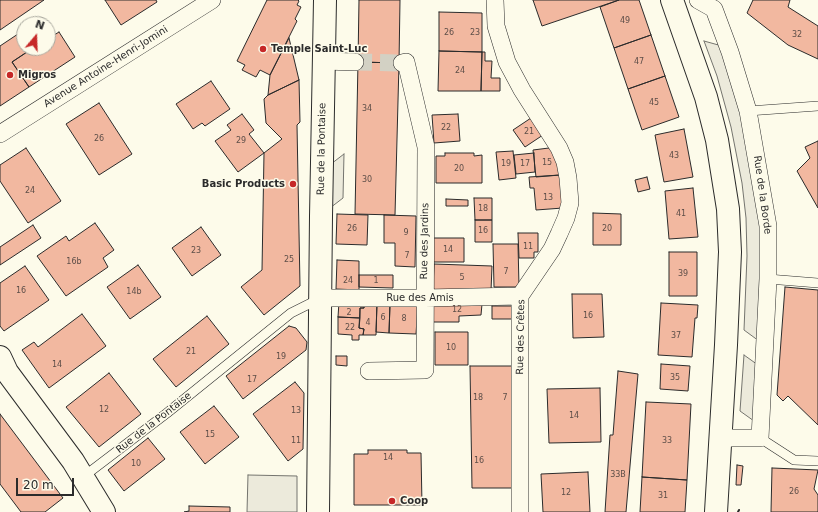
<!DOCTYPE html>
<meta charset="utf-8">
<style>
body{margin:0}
#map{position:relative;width:818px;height:512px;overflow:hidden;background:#fdfbea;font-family:"DejaVu Sans",sans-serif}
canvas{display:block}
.north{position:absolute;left:16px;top:16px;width:40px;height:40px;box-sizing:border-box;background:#fdfbea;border:1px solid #a9a89e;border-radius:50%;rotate:19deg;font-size:11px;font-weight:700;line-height:16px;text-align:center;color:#2b2b2b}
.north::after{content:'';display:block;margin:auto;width:14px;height:18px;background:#c62828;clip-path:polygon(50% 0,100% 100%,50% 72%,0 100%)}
.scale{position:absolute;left:16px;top:478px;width:58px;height:18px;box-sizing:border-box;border:2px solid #2b2b2b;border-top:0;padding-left:5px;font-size:12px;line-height:14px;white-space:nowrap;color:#2b2b2b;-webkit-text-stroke:3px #fdfbea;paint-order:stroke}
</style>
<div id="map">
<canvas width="818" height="512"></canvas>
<div class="north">N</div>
<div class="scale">20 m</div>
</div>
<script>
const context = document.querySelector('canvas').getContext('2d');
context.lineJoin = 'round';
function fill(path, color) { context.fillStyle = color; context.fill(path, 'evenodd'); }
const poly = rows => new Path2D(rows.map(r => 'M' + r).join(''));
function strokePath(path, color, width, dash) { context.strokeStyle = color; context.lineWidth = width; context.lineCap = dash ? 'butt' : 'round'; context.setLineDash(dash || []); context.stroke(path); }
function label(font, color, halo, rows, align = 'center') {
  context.font = font + ' "DejaVu Sans",sans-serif'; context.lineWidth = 3; context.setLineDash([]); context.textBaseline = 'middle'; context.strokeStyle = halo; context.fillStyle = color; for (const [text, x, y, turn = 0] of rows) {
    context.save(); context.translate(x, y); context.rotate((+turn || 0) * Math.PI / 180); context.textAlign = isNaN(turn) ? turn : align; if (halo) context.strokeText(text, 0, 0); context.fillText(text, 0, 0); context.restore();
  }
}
const parking = poly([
 [704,41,722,46,742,112,760,215,759,341,744,330,747,256,746,218,742,183,731,127,717,76,704,41],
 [344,154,343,198,330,208,331,164,344,154],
 [744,355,758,365,754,421,740,411,744,355],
 [248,475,297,476,297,512,247,512,248,475]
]);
fill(parking, '#eceadb');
strokePath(parking, '#74746e', 1);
const building = poly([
 [0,0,44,0,0,30,0,0],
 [105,0,156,0,157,2,121,25,105,0],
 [267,0,298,0,299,1,297,5,301,7,295,19,297,21,270,75,260,70,256,77,242,70,245,65,237,61,267,0],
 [359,0,400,0,399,63,358,62,359,0],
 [533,0,619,0,542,26,533,0],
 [619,0,639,0,651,35,614,48,600,7,619,0],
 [753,0,790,0,788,7,818,26,818,59,788,45,747,13,753,0],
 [439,12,482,13,482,52,439,51,439,12],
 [24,30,24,48,33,48,12,62,29,87,0,106,0,46,24,30],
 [59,32,75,57,29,87,12,62,33,48,48,48,48,39,59,32],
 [651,35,665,76,628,89,614,48,651,35],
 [289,38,299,80,268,95,270,75,289,38],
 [439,51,482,52,481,91,438,91,439,51],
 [482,52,485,52,485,61,492,61,491,78,500,78,500,91,481,91,482,52],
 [358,62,399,63,395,215,355,214,358,62],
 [665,76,679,117,642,130,628,89,665,76],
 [299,80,300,122,297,125,300,286,264,315,241,287,262,270,264,153,282,139,266,123,264,99,268,95,299,80],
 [211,81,230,109,205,126,202,123,193,129,176,104,211,81],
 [99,103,132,154,99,175,66,124,99,103],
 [242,114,254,130,249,134,264,153,238,172,215,141,231,130,227,125,242,114],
 [458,114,460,141,434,143,432,115,458,114],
 [534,116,546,133,525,147,513,130,534,116],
 [684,129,693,177,664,182,655,135,684,129],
 [818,141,818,208,797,171,810,158,805,147,818,141],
 [557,147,560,175,536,177,533,150,557,147],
 [26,148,61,201,28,223,0,181,0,165,26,148],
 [513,151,516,178,499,180,496,152,513,151],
 [445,153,474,153,474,156,482,155,482,183,436,183,436,156,445,156,445,153],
 [534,153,535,172,516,174,514,155,534,153],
 [560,175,563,208,536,210,534,188,530,188,529,177,560,175],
 [647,177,650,189,638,192,635,180,647,177],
 [693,188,698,237,669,239,665,191,693,188],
 [474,198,492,198,492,220,475,220,474,198],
 [446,199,468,200,468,206,446,206,446,199],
 [593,213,621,214,621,245,593,245,593,213],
 [337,214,368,215,367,245,336,244,337,214],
 [384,215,416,216,415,267,395,266,395,243,384,243,384,215],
 [475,220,492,220,492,242,475,242,475,220],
 [95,223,114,250,103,258,108,267,66,296,37,256,66,236,69,241,95,223],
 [33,225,41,238,0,265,0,247,33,225],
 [201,227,221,255,192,276,172,248,201,227],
 [518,233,538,233,538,252,534,252,534,258,519,258,518,233],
 [432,238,464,238,464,262,432,262,432,238],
 [493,244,518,244,519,287,494,287,493,244],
 [669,252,697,252,697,296,669,296,669,252],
 [337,260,359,261,359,290,336,289,337,260],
 [434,264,492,266,491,291,433,290,434,264],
 [138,265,161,297,130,319,107,287,138,265],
 [25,266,49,300,4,331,0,326,0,283,25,266],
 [359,275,393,275,393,288,359,287,359,275],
 [785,287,818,290,818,425,788,396,783,401,777,395,785,287],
 [572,294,602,294,604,337,573,338,572,294],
 [339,302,364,303,364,308,360,308,360,318,338,317,339,302],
 [364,303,377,303,376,335,363,335,364,329,359,328,360,308,364,308,364,303],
 [377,303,390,304,389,333,376,332,377,303],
 [661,303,698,305,697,318,695,318,692,357,658,355,661,303],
 [390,304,418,305,416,334,389,333,390,304],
 [433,304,482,304,481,315,459,316,459,322,433,322,433,304],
 [492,306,516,306,516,319,492,319,492,306],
 [82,314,106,346,49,388,22,350,34,342,38,347,82,314],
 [207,316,229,344,176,387,153,359,207,316],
 [338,317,360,318,359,328,364,329,363,335,359,335,359,340,352,340,352,335,338,334,338,317],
 [289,326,296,328,307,342,306,350,243,399,226,376,289,326],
 [435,332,468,332,468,365,435,365,435,332],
 [336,356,347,356,347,366,336,365,336,356],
 [661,364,690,366,688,391,660,389,661,364],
 [470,366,512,366,514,488,472,488,470,366],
 [618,371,638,374,626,512,605,512,610,435,613,435,618,371],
 [109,373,141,414,99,447,66,407,109,373],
 [295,382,304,393,303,449,288,461,253,414,295,382],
 [600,388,601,442,549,443,547,389,600,388],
 [646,402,691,404,687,480,642,477,646,402],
 [214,406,239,437,205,464,180,432,214,406],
 [0,414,63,498,45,512,21,512,0,484,0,414],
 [148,438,165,459,124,491,108,470,148,438],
 [368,450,407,450,407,453,421,453,422,505,354,505,354,454,368,454,368,450],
 [737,465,743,466,741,485,736,485,737,465],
 [772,468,818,470,814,489,818,495,818,512,771,512,772,468],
 [588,472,590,512,543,512,541,474,588,472],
 [642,477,687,480,685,512,640,512,642,477],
 [189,506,230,507,230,512,184,512,189,511,189,506]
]);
fill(building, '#f2b8a0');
strokePath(building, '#2b2b2b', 1);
strokePath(poly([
 [355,62,402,63]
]), '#d3d1c4', 17, [17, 8]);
const service = poly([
 [748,111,818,106],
 [768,279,818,283],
 [760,438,794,460,818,461],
 [83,477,167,413,291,313,319,299]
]);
const minor = poly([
 [495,0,496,26,507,62,522,90,559,148,565,162,568,178,570,203,566,218,559,234,552,249,520,296,520,512],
 [698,0,714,9,730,52,748,111,768,226,768,279,760,438,721,438],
 [324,61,355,62],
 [0,134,212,0],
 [320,298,425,298,520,296],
 [369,371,425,370,426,147,406,62,402,63]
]);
const tertiary = poly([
 [0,357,7,372,73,461,104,512],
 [318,512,321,216,325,0]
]);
const secondary = poly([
 [672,0,706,97,717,140,728,209,730,252,726,345,716,512]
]);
strokePath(service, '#2b2b2b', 10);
strokePath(minor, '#2b2b2b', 18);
strokePath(tertiary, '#2b2b2b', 24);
strokePath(secondary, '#2b2b2b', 24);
strokePath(service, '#fdfbea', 9);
strokePath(minor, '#fdfbea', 17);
strokePath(tertiary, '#fdfbea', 22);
strokePath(secondary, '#fdfbea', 22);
strokePath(poly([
 [738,512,739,510]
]), '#2b2b2b', 2);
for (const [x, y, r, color] of [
 [263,49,4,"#c62828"],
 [10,75,4,"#c62828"],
 [293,184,4,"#c62828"],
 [392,501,4,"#c62828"]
]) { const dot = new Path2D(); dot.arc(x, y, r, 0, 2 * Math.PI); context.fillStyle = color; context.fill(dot); strokePath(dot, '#fdfbea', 1.5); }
label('8px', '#5d4e48', null, [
 ["49",625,21],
 ["26",449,33],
 ["23",475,33],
 ["32",797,35],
 ["47",639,62],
 ["24",460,71],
 ["45",654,103],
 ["34",367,109],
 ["22",446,128],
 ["21",529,132],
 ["26",99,139],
 ["29",241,141],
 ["43",674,156],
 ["15",547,163],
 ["19",506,164],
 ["17",525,164],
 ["20",459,169],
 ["30",367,180],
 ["24",30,191],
 ["13",548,198],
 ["18",483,209],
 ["41",681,214],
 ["26",352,229],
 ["20",607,229],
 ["16",483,231],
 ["9",406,233],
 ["11",528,247],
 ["14",448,250],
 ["23",196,251],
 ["7",407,256],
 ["25",289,260],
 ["16b",74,262],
 ["7",506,272],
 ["39",683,274],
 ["5",462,278],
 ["24",348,281],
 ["1",376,281],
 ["16",21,291],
 ["14b",134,292],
 ["12",457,310],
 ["2",349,313],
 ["16",588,316],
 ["6",383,318],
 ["8",404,319],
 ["4",368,323],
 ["22",350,328],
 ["37",676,336],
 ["10",451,348],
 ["21",191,352],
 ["19",281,357],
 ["14",57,365],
 ["35",675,378],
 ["17",252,380],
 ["18",478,398],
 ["7",505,398],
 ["12",104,410],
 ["13",296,411],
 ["14",574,416],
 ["15",210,435],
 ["11",296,441],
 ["33",667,441],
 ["14",388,458],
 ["16",479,461],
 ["10",136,464],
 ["33B",618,475],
 ["26",794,492],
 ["12",566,493],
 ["31",663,496]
]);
label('bold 10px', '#2b2b2b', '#fdfbea', [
 ["Temple Saint-Luc",271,49],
 ["Migros",18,75],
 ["Basic Products",285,184,"right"],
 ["Coop",400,501]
], 'left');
label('10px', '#2b2b2b', '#fdfbea', [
 ["Avenue Antoine-Henri-Jomini",106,67,-32],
 ["Rue de la Pontaise",322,149,-89],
 ["Rue de la Borde",762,195,82],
 ["Rue des Jardins",425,241,-89],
 ["Rue des Amis",420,298],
 ["Rue des Crêtes",521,337,-89],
 ["Rue de la Pontaise",154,423,-38]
]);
</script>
